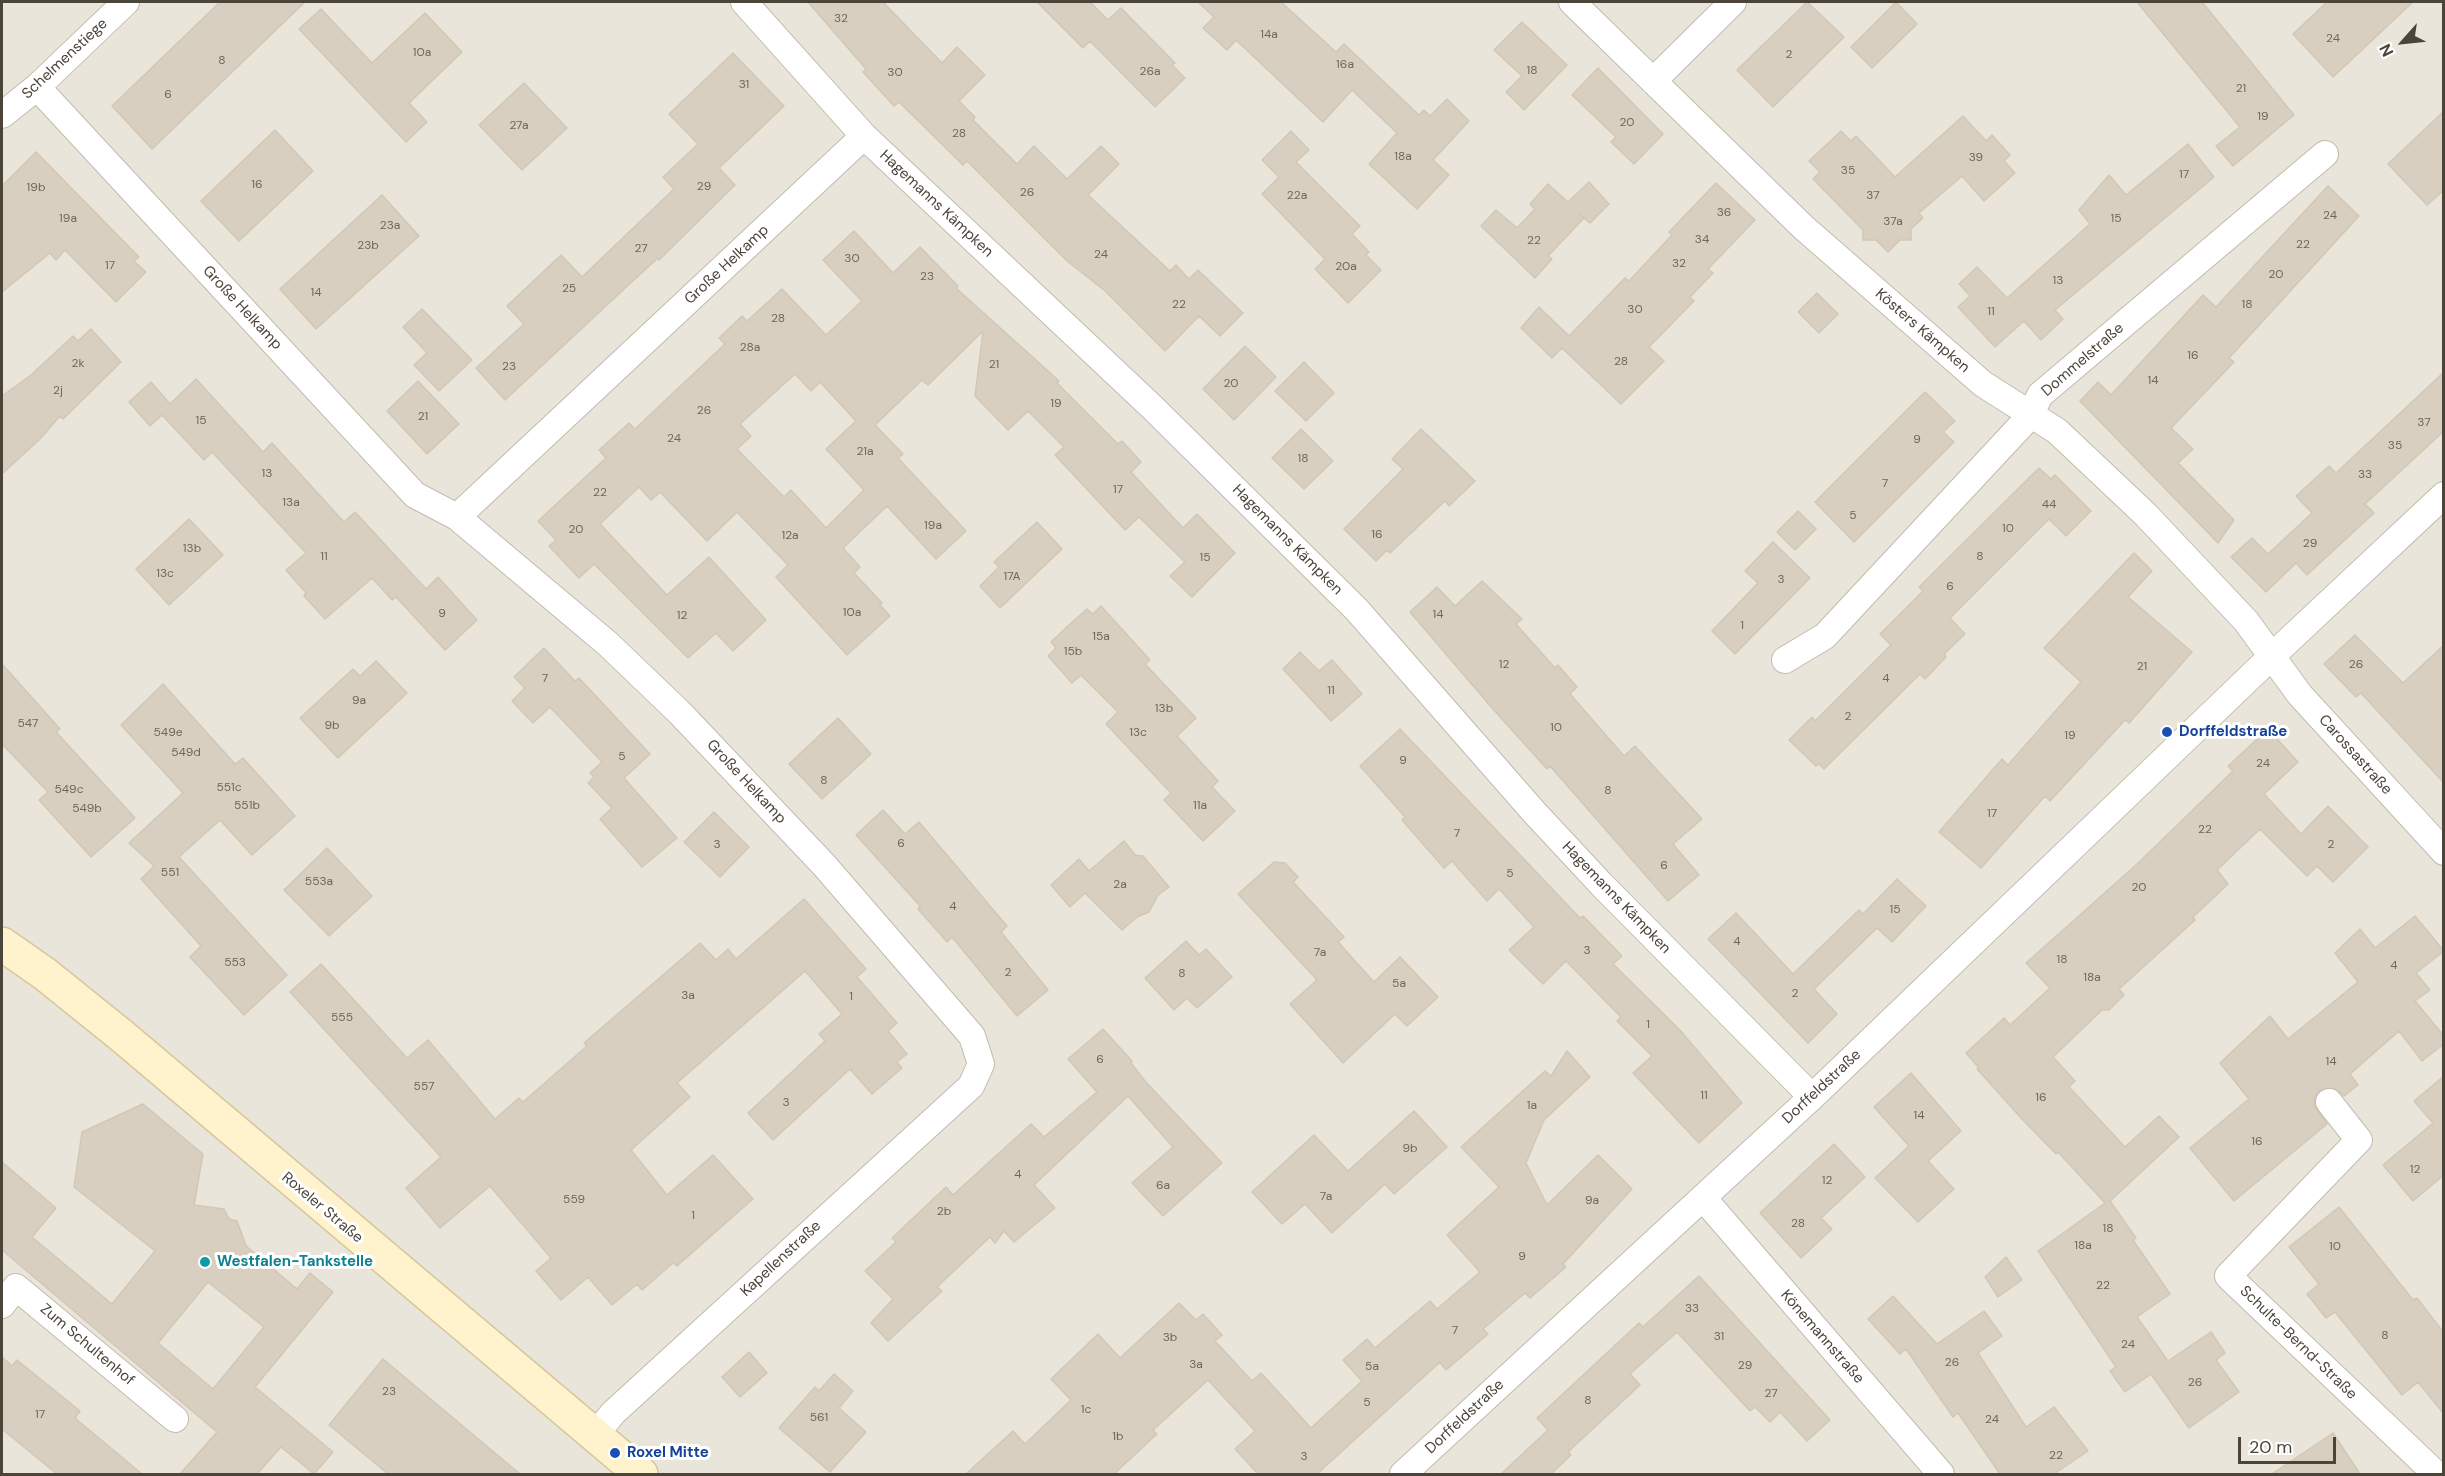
<!DOCTYPE html>
<meta charset="utf-8">
<style>
body{margin:0}
#map{position:relative;width:2445px;height:1476px;overflow:hidden;background:#f6f3ec;font-family:"DM Sans",sans-serif}
canvas{display:block}
.frame{position:absolute;inset:0;border:3px solid #4b4439;pointer-events:none}
.north{position:absolute;left:2373px;top:12px;width:60px;height:60px;-webkit-text-stroke:4px #fff;paint-order:stroke;rotate:243deg;font-size:16px;font-weight:700;line-height:24px;text-align:center;color:#4b4439}
.north::after{content:'';display:block;margin:auto;width:21px;height:27px;background:#4b4439;clip-path:polygon(50% 0,100% 100%,50% 72%,0 100%)}
.scale{position:absolute;left:2238px;top:1437px;width:98px;height:27px;box-sizing:border-box;border:3px solid #4b4439;border-top:0;padding-left:8px;font-size:18px;line-height:21px;white-space:nowrap;color:#4b4439;-webkit-text-stroke:4px #fff;paint-order:stroke}
</style>
<div id="map">
<canvas width="2445" height="1476"></canvas>
<div class="frame"></div>
<div class="north">N</div>
<div class="scale">20 m</div>
</div>
<script>
const context = document.querySelector('canvas').getContext('2d');
context.lineJoin = 'round';
function fill(path, color) { context.fillStyle = color; context.fill(path, 'evenodd'); }
const poly = rows => new Path2D(rows.map(r => 'M' + r).join(''));
function strokePath(path, color, width, dash) { context.strokeStyle = color; context.lineWidth = width; context.lineCap = dash ? 'butt' : 'round'; context.setLineDash(dash || []); context.stroke(path); }
function label(font, color, halo, rows, align = 'center') {
  context.font = font + ' "DM Sans",sans-serif'; context.lineWidth = 6; context.setLineDash([]); context.textBaseline = 'middle'; context.strokeStyle = halo; context.fillStyle = color; for (const [text, x, y, turn = 0] of rows) {
    context.save(); context.translate(x, y); context.rotate((+turn || 0) * Math.PI / 180); context.textAlign = isNaN(turn) ? turn : align; if (halo) context.strokeText(text, 0, 0); context.fillText(text, 0, 0); context.restore();
  }
}
fill(poly([
 [2,2,2443,2,2443,1474,2,1474]
]), '#eae5da');
const building = poly([
 [220,2,305,2,152,149,112,106,220,2],
 [808,2,883,2,942,63,957,47,985,75,959,101,975,117,973,120,1017,164,1034,146,1067,179,1101,146,1119,164,1088,195,1170,271,1176,265,1189,279,1198,270,1243,313,1220,336,1199,316,1165,351,1104,290,1067,261,967,161,963,165,899,102,894,106,863,72,866,69,808,2],
 [1037,2,1090,2,1108,20,1121,8,1175,63,1172,65,1185,78,1155,107,1090,41,1083,48,1037,2],
 [1198,2,1281,2,1336,52,1344,44,1419,115,1424,110,1430,116,1447,99,1469,121,1433,160,1449,175,1417,209,1369,164,1397,133,1352,90,1323,122,1236,40,1227,50,1203,28,1214,17,1198,2],
 [1807,2,1844,37,1773,107,1737,70,1807,2],
 [1896,2,1917,24,1872,68,1851,47,1896,2],
 [2137,2,2202,2,2294,115,2233,166,2216,146,2240,127,2137,2],
 [2327,2,2413,2,2333,77,2293,34,2327,2],
 [321,9,372,63,425,13,462,52,409,103,427,122,406,142,299,29,321,9],
 [1522,22,1567,65,1524,110,1506,92,1522,76,1494,50,1522,22],
 [733,53,784,106,719,168,735,185,659,260,658,258,636,278,505,400,476,368,524,324,507,306,561,255,582,277,674,189,663,177,698,144,669,114,733,53],
 [1598,68,1663,134,1634,164,1611,142,1616,137,1572,95,1598,68],
 [524,83,567,128,522,170,479,125,524,83],
 [2444,111,2444,190,2427,205,2388,164,2444,111],
 [1963,116,1986,141,1992,135,2010,155,2004,161,2015,173,1984,201,1962,176,1919,213,1923,218,1911,229,1911,240,1900,240,1888,252,1876,240,1863,240,1863,230,1813,179,1820,172,1809,161,1841,131,1851,141,1856,136,1895,177,1963,116],
 [275,130,313,171,239,241,201,201,275,130],
 [1291,131,1309,150,1296,162,1360,226,1352,234,1369,252,1366,255,1381,270,1348,303,1315,269,1325,259,1262,194,1279,177,1262,160,1291,131],
 [2188,144,2214,177,2055,310,2063,319,2041,340,2024,321,1995,347,1958,307,1970,296,1959,284,1977,267,2007,298,2090,224,2079,210,2109,175,2126,195,2188,144],
 [36,152,139,257,134,261,146,272,116,302,65,250,56,260,50,253,2,292,2,186,36,152],
 [1589,182,1609,204,1590,223,1579,214,1584,218,1548,256,1552,259,1535,278,1481,226,1496,210,1517,228,1535,209,1530,204,1548,184,1568,202,1589,182],
 [1716,183,1755,220,1708,269,1713,273,1690,297,1694,301,1649,347,1664,361,1621,404,1562,348,1552,358,1521,328,1539,307,1569,336,1625,278,1629,281,1672,235,1669,232,1716,183],
 [2328,186,2359,216,2229,358,2234,362,2171,428,2193,449,2178,463,2234,520,2218,543,2080,401,2098,382,2111,395,2203,295,2216,307,2328,186],
 [382,195,419,236,316,329,280,289,382,195],
 [854,231,893,273,920,247,958,286,956,288,1047,370,1059,381,1057,383,1118,444,1122,441,1141,462,1131,472,1183,528,1197,514,1235,553,1192,597,1170,576,1185,562,1139,517,1125,530,1055,455,1064,447,1028,411,1008,430,975,396,983,331,928,385,922,380,875,425,903,454,898,458,966,531,936,559,887,506,843,548,860,567,854,573,882,603,880,605,890,616,847,655,776,577,788,565,737,512,707,541,660,492,651,500,639,487,600,524,667,595,709,557,766,620,733,651,716,633,688,658,594,564,579,578,549,546,556,540,538,521,606,458,599,450,629,423,635,429,725,344,719,338,742,316,747,321,782,289,826,335,862,301,823,260,854,231],
 [795,374,811,391,820,382,856,421,826,449,864,490,826,528,791,490,784,497,737,449,751,436,740,424,795,374],
 [1817,293,1838,314,1819,333,1798,312,1817,293],
 [422,309,472,360,439,391,414,365,427,353,403,327,422,309],
 [91,329,121,362,63,419,60,416,40,439,2,474,2,396,31,375,73,336,78,341,91,329],
 [1245,346,1276,377,1234,420,1203,389,1245,346],
 [1304,362,1334,393,1306,421,1275,391,1304,362],
 [2444,372,2444,431,2365,504,2374,513,2307,575,2296,563,2266,592,2231,557,2252,538,2268,554,2312,513,2296,496,2329,466,2336,473,2444,372],
 [196,379,263,452,272,443,344,522,355,512,426,589,438,577,477,620,445,650,396,597,392,600,372,578,325,619,304,596,306,593,286,570,306,553,212,452,204,460,162,415,150,426,129,402,151,382,170,404,196,379],
 [418,381,459,424,427,454,387,411,418,381],
 [1925,392,1955,421,1943,432,1954,442,1854,542,1815,502,1925,392],
 [1301,429,1333,461,1304,489,1272,458,1301,429],
 [1421,429,1475,481,1449,506,1445,501,1390,553,1387,550,1376,561,1344,529,1403,469,1392,459,1421,429],
 [2039,468,2051,479,2055,475,2091,511,2066,536,2049,519,1950,618,1965,634,1944,654,1946,657,1925,679,1920,674,1824,769,1819,764,1816,766,1789,740,1812,717,1815,721,1891,645,1880,634,1923,591,1919,587,2039,468],
 [1798,511,1816,529,1795,550,1777,532,1798,511],
 [189,519,223,555,169,605,136,569,189,519],
 [1037,522,1062,549,1000,608,980,586,999,567,994,562,1037,522],
 [1773,542,1810,578,1735,654,1712,631,1758,583,1745,571,1773,542],
 [2134,553,2152,571,2128,597,2192,652,2129,723,2125,720,2050,801,2045,796,1981,868,1939,832,2002,759,2008,765,2081,682,2044,648,2134,553],
 [1482,581,1522,619,1516,624,1555,668,1558,665,1577,687,1570,694,1624,756,1635,746,1702,819,1673,844,1699,875,1668,901,1550,766,1547,769,1492,708,1410,612,1437,587,1455,606,1482,581],
 [1101,606,1150,660,1145,664,1196,718,1177,736,1218,781,1212,787,1235,811,1203,841,1164,800,1171,793,1106,724,1118,712,1081,675,1072,683,1048,656,1056,648,1051,642,1069,625,1087,609,1093,614,1101,606],
 [2355,635,2403,683,2444,645,2444,783,2361,693,2356,697,2324,664,2355,635],
 [544,648,575,681,579,678,650,754,624,778,677,838,642,867,600,819,612,808,588,783,594,777,590,773,602,762,550,707,533,723,512,701,525,688,514,677,544,648],
 [1300,652,1319,671,1332,660,1362,694,1331,721,1283,669,1300,652],
 [376,661,407,693,338,758,300,718,353,669,360,676,376,661],
 [2,664,60,729,56,732,135,818,91,857,39,800,48,792,2,744,2,664],
 [163,684,235,764,243,758,295,816,252,855,220,820,179,857,287,975,244,1015,190,957,201,946,141,879,154,866,129,843,183,793,121,725,163,684],
 [838,718,871,754,822,799,789,764,838,718],
 [1400,729,1580,918,1583,916,1622,956,1613,964,1679,1029,1742,1103,1699,1143,1633,1073,1652,1056,1617,1021,1621,1017,1566,961,1543,984,1509,950,1534,927,1499,889,1487,901,1452,861,1444,868,1402,820,1405,817,1360,766,1400,729],
 [2268,729,2298,762,2264,794,2301,834,2328,806,2368,847,2333,882,2317,866,2307,876,2260,829,2217,870,2228,884,2193,917,2195,920,2119,989,2124,995,2109,1010,2102,1010,2053,1057,2075,1081,2069,1087,2125,1147,2159,1116,2179,1137,2110,1201,2136,1238,2133,1240,2170,1294,2137,1317,2168,1361,2211,1332,2225,1353,2216,1360,2239,1392,2189,1428,2151,1374,2125,1392,2110,1371,2116,1367,2038,1251,2105,1203,2058,1152,2056,1154,2022,1119,1977,1069,1979,1068,1966,1053,2004,1018,2010,1025,2050,988,2026,963,2136,865,2233,771,2228,766,2268,729],
 [883,810,905,834,919,822,1007,926,1001,932,1048,990,1017,1016,952,937,947,942,918,909,920,906,856,835,883,810],
 [714,812,749,847,720,877,684,842,714,812],
 [1124,841,1135,855,1143,856,1169,887,1158,895,1149,912,1137,917,1122,930,1085,893,1070,907,1051,885,1079,859,1089,871,1124,841],
 [327,848,372,896,329,936,284,890,327,848],
 [1274,862,1285,863,1298,877,1293,882,1344,937,1338,942,1374,982,1400,957,1438,997,1407,1026,1395,1014,1343,1063,1290,1004,1317,980,1238,894,1274,862],
 [1897,879,1926,906,1892,942,1877,928,1814,989,1837,1014,1808,1043,1708,939,1736,913,1793,974,1859,910,1863,914,1897,879],
 [804,899,866,969,857,977,897,1023,888,1031,907,1054,897,1062,902,1068,872,1094,850,1069,773,1140,748,1113,825,1041,819,1034,842,1014,805,971,677,1083,690,1097,631,1150,667,1195,713,1155,753,1199,677,1266,673,1263,642,1290,637,1284,612,1305,588,1277,561,1300,536,1271,551,1258,490,1186,440,1228,406,1188,441,1157,290,992,321,964,407,1058,428,1040,495,1119,519,1098,523,1102,587,1046,584,1043,700,943,716,960,728,949,736,959,804,899],
 [2415,916,2444,951,2416,973,2430,990,2415,1001,2444,1036,2444,1044,2422,1061,2399,1031,2350,1074,2358,1085,2344,1096,2334,1088,2320,1090,2315,1097,2314,1105,2327,1124,2234,1201,2190,1148,2249,1099,2220,1063,2270,1016,2288,1039,2358,982,2335,953,2360,929,2375,948,2415,916],
 [1186,941,1199,955,1206,949,1232,977,1197,1008,1187,998,1174,1010,1145,978,1186,941],
 [1103,1029,1132,1061,1131,1063,1145,1081,1222,1163,1163,1216,1132,1183,1173,1147,1128,1096,1034,1185,1055,1208,1014,1242,1004,1231,995,1243,990,1237,937,1287,942,1291,888,1341,871,1323,893,1299,865,1271,896,1242,892,1238,946,1187,953,1195,1031,1124,1044,1137,1097,1092,1068,1059,1103,1029],
 [1567,1051,1590,1077,1544,1120,1526,1163,1547,1205,1598,1155,1632,1189,1563,1264,1566,1267,1530,1298,1525,1293,1483,1329,1488,1334,1446,1370,1440,1362,1317,1474,1258,1474,1235,1449,1255,1431,1208,1380,1153,1430,1157,1434,1114,1474,966,1474,1013,1431,1025,1444,1071,1400,1051,1379,1098,1334,1120,1358,1179,1303,1196,1320,1203,1314,1222,1335,1215,1341,1252,1381,1261,1373,1311,1428,1362,1381,1343,1360,1367,1339,1375,1348,1430,1301,1437,1309,1480,1272,1447,1235,1499,1187,1461,1147,1545,1071,1551,1076,1567,1051],
 [1911,1073,1961,1131,1928,1161,1954,1189,1918,1222,1875,1178,1909,1146,1874,1107,1911,1073],
 [2444,1076,2444,1175,2413,1201,2383,1165,2433,1123,2414,1101,2444,1076],
 [143,1104,203,1154,194,1205,224,1209,229,1219,237,1221,246,1246,297,1289,310,1273,333,1292,255,1387,333,1452,314,1474,281,1447,257,1474,180,1474,217,1432,2,1250,2,1162,56,1208,32,1237,112,1304,155,1251,74,1187,82,1132,143,1104],
 [208,1282,264,1327,213,1389,158,1343,208,1282],
 [1414,1111,1447,1147,1394,1194,1385,1184,1332,1233,1305,1204,1282,1224,1252,1192,1314,1135,1348,1171,1414,1111],
 [1834,1144,1865,1177,1821,1218,1832,1229,1801,1258,1760,1213,1834,1144],
 [2339,1207,2413,1300,2417,1298,2444,1333,2444,1414,2418,1382,2402,1395,2335,1312,2326,1318,2307,1294,2319,1284,2289,1247,2339,1207],
 [2006,1257,2022,1280,1998,1297,1985,1277,2006,1257],
 [1699,1276,1830,1420,1807,1441,1780,1412,1770,1422,1755,1407,1750,1411,1677,1332,1630,1374,1640,1385,1568,1452,1571,1455,1551,1474,1501,1474,1548,1430,1537,1418,1639,1323,1643,1327,1699,1276],
 [1893,1296,1937,1344,1984,1311,2002,1336,1978,1353,2026,1427,2054,1407,2088,1451,2054,1474,2000,1474,1958,1413,1953,1417,1906,1349,1900,1354,1868,1319,1893,1296],
 [749,1352,767,1373,740,1397,722,1377,749,1352],
 [2,1357,12,1366,17,1360,80,1411,75,1418,142,1474,57,1474,2,1429,2,1357],
 [383,1359,520,1474,388,1474,329,1425,383,1359],
 [834,1374,853,1391,839,1408,866,1432,830,1472,779,1428,815,1387,819,1391,834,1374],
 [2333,1433,2360,1474,2272,1474,2333,1433]
]);
fill(building, '#d8cfc1');
strokePath(building, '#d3c7b4', 1.5);
const street = poly([
 [744,2,864,136,1153,408,1357,610,1534,812,1601,884,1812,1097],
 [1572,2,1803,227,1983,384,2057,431,2145,514,2246,621,2300,695,2444,852],
 [1653,81,1733,2],
 [37,87,415,495,457,517,608,644,680,713,824,865,972,1036,981,1064,971,1086,613,1413,595,1435],
 [2,115,37,87,126,2],
 [457,517,864,136],
 [1785,660,1825,636,2030,416,2040,395,2325,154],
 [2329,1102,2359,1140,2228,1276,2436,1474],
 [1704,1199,1941,1474],
 [2,1305,16,1287,175,1419],
 [1403,1474,1812,1097,2272,656,2444,495]
]);
const secondary = poly([
 [2,944,45,974,122,1036,641,1474]
]);
strokePath(street, '#c2bbae', 28);
strokePath(secondary, '#d6c79b', 36);
strokePath(street, '#fff', 26);
strokePath(secondary, '#fff3cd', 33);
for (const [x, y, r, color] of [
 [2167,732,6,"#1a4fb4"],
 [205,1262,6,"#0f9aa8"],
 [615,1453,6,"#1a4fb4"]
]) { const dot = new Path2D(); dot.arc(x, y, r, 0, 2 * Math.PI); context.fillStyle = color; context.fill(dot); strokePath(dot, '#fff', 2); }
label('12px', '#6e675b', null, [
 ["32",841,19],
 ["14a",1269,35],
 ["24",2333,39],
 ["10a",422,53],
 ["2",1789,55],
 ["8",222,61],
 ["16a",1345,65],
 ["18",1532,71],
 ["26a",1150,72],
 ["30",895,73],
 ["31",744,85],
 ["21",2241,89],
 ["6",168,95],
 ["19",2263,117],
 ["20",1627,123],
 ["27a",519,126],
 ["28",959,134],
 ["18a",1403,157],
 ["39",1976,158],
 ["35",1848,171],
 ["17",2184,175],
 ["16",257,185],
 ["29",704,187],
 ["19b",36,188],
 ["26",1027,193],
 ["22a",1297,196],
 ["37",1873,196],
 ["36",1724,213],
 ["24",2330,216],
 ["19a",68,219],
 ["15",2116,219],
 ["37a",1893,222],
 ["23a",390,226],
 ["34",1702,240],
 ["22",1534,241],
 ["22",2303,245],
 ["23b",368,246],
 ["27",641,249],
 ["24",1101,255],
 ["30",852,259],
 ["32",1679,264],
 ["17",110,266],
 ["20a",1346,267],
 ["20",2276,275],
 ["23",927,277],
 ["13",2058,281],
 ["25",569,289],
 ["14",316,293],
 ["22",1179,305],
 ["18",2247,305],
 ["30",1635,310],
 ["11",1991,312],
 ["28",778,319],
 ["28a",750,348],
 ["16",2193,356],
 ["28",1621,362],
 ["2k",78,364],
 ["21",994,365],
 ["23",509,367],
 ["14",2153,381],
 ["20",1231,384],
 ["2j",58,391],
 ["19",1056,404],
 ["26",704,411],
 ["21",423,417],
 ["15",201,421],
 ["37",2424,423],
 ["24",674,439],
 ["9",1917,440],
 ["35",2395,446],
 ["21a",865,452],
 ["18",1303,459],
 ["13",267,474],
 ["33",2365,475],
 ["7",1885,484],
 ["17",1118,490],
 ["22",600,493],
 ["13a",291,503],
 ["44",2049,505],
 ["5",1853,516],
 ["19a",933,526],
 ["10",2008,529],
 ["20",576,530],
 ["16",1377,535],
 ["12a",790,536],
 ["29",2310,544],
 ["13b",192,549],
 ["11",324,557],
 ["8",1980,557],
 ["15",1205,558],
 ["13c",165,574],
 ["17A",1012,577],
 ["3",1781,580],
 ["6",1950,587],
 ["10a",852,613],
 ["9",442,614],
 ["14",1438,615],
 ["12",682,616],
 ["1",1742,626],
 ["15a",1101,637],
 ["15b",1073,652],
 ["12",1504,665],
 ["26",2356,665],
 ["21",2142,667],
 ["7",545,679],
 ["4",1886,679],
 ["11",1331,691],
 ["9a",359,701],
 ["13b",1164,709],
 ["2",1848,717],
 ["547",28,724],
 ["9b",332,726],
 ["10",1556,728],
 ["549e",168,733],
 ["13c",1138,733],
 ["19",2070,736],
 ["549d",186,753],
 ["5",622,757],
 ["9",1403,761],
 ["24",2263,764],
 ["8",824,781],
 ["551c",229,788],
 ["549c",69,790],
 ["8",1608,791],
 ["551b",247,806],
 ["11a",1200,806],
 ["549b",87,809],
 ["17",1992,814],
 ["22",2205,830],
 ["7",1457,834],
 ["6",901,844],
 ["3",717,845],
 ["2",2331,845],
 ["6",1664,866],
 ["551",170,873],
 ["5",1510,874],
 ["553a",319,882],
 ["2a",1120,885],
 ["20",2139,888],
 ["4",953,907],
 ["15",1895,910],
 ["4",1737,942],
 ["3",1587,951],
 ["7a",1320,953],
 ["18",2062,960],
 ["553",235,963],
 ["4",2394,966],
 ["2",1008,973],
 ["8",1182,974],
 ["18a",2092,978],
 ["5a",1399,984],
 ["2",1795,994],
 ["3a",688,996],
 ["1",851,997],
 ["555",342,1018],
 ["1",1648,1025],
 ["6",1100,1060],
 ["14",2331,1062],
 ["557",424,1087],
 ["11",1704,1096],
 ["16",2041,1098],
 ["3",786,1103],
 ["1a",1532,1106],
 ["14",1919,1116],
 ["16",2257,1142],
 ["9b",1410,1149],
 ["12",2415,1170],
 ["4",1018,1175],
 ["12",1827,1181],
 ["6a",1163,1186],
 ["7a",1326,1197],
 ["559",574,1200],
 ["9a",1592,1201],
 ["2b",944,1212],
 ["1",693,1216],
 ["28",1798,1224],
 ["18",2108,1229],
 ["18a",2083,1246],
 ["10",2335,1247],
 ["9",1522,1257],
 ["22",2103,1286],
 ["33",1692,1309],
 ["7",1455,1331],
 ["8",2385,1336],
 ["31",1719,1337],
 ["3b",1170,1338],
 ["24",2128,1345],
 ["26",1952,1363],
 ["3a",1196,1365],
 ["29",1745,1366],
 ["5a",1372,1367],
 ["26",2195,1383],
 ["23",389,1392],
 ["27",1771,1394],
 ["8",1588,1401],
 ["5",1367,1403],
 ["1c",1086,1410],
 ["17",40,1415],
 ["561",819,1418],
 ["24",1992,1420],
 ["1b",1118,1437],
 ["22",2056,1456],
 ["3",1304,1457]
]);
label('15px', '#4b4439', '#fff', [
 ["Schelmenstiege",65,59,-43],
 ["Hagemanns Kämpken",936,204,43],
 ["Große Helkamp",727,265,-43],
 ["Große Helkamp",242,308,47],
 ["Kösters Kämpken",1922,331,41],
 ["Dommelstraße",2083,360,-41],
 ["Hagemanns Kämpken",1287,540,45],
 ["Carossastraße",2355,755,48],
 ["Große Helkamp",746,782,47],
 ["Hagemanns Kämpken",1616,898,46],
 ["Dorffeldstraße",1822,1087,-43],
 ["Roxeler Straße",322,1208,40],
 ["Kapellenstraße",781,1259,-43],
 ["Könemannstraße",1822,1337,49],
 ["Schulte-Bernd-Straße",2298,1343,44],
 ["Zum Schultenhof",87,1345,40],
 ["Dorffeldstraße",1465,1417,-43]
]);
label('bold 15px', '#164399', '#fff', [
 ["Dorffeldstraße",2179,732],
 ["Roxel Mitte",627,1453]
], 'left');
label('bold 15px', '#0d838f', '#fff', [
 ["Westfalen-Tankstelle",217,1262]
], 'left');
</script>
